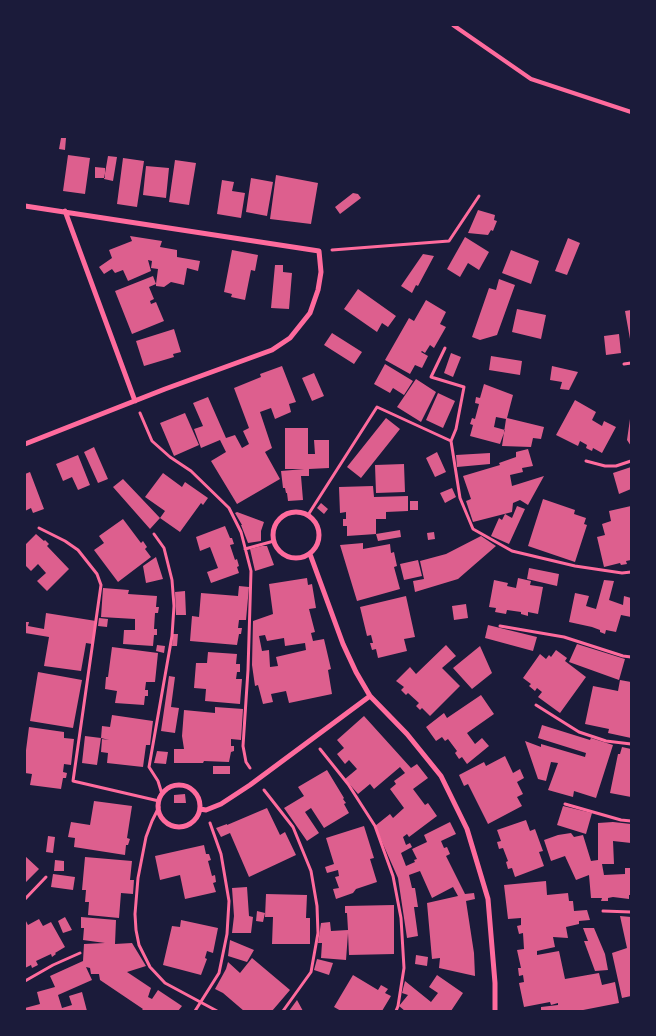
<!DOCTYPE html>
<style>
body{margin:0}
#map{position:relative;width:656px;height:1036px;overflow:hidden;background:#1b1b3a;font-family:"Titillium Web",sans-serif}
canvas{display:block}
.frame{position:absolute;inset:0;border:26px solid #1b1b3a;pointer-events:none}
</style>
<div id="map">
<canvas width="656" height="1036"></canvas>
<div class="frame"></div>
</div>
<script>
const context = document.querySelector('canvas').getContext('2d');
context.lineJoin = 'round';
function fill(path, color) { context.fillStyle = color; context.fill(path, 'evenodd'); }
const poly = rows => new Path2D(rows.map(r => 'M' + r).join(''));
function strokePath(path, color, width, dash) { context.strokeStyle = color; context.lineWidth = width; context.lineCap = dash ? 'butt' : 'round'; context.setLineDash(dash || []); context.stroke(path); }
fill(poly([
 [61,138,66,138,65,150,59,149],
 [68,155,90,158,85,194,63,191],
 [108,156,117,157,113,181,104,179],
 [123,158,144,161,137,207,117,204],
 [175,160,196,163,189,205,169,202],
 [146,166,169,168,166,198,143,195],
 [95,167,105,168,105,178,95,178],
 [276,175,318,183,311,224,270,219],
 [251,178,273,182,267,216,246,212],
 [222,180,234,182,232,191,245,193,241,218,217,214],
 [353,193,358,194,361,198,340,214,335,207],
 [478,210,495,215,494,220,497,221,493,231,491,230,488,235,468,233],
 [130,236,162,241,160,247,177,250,177,257,200,261,198,271,187,268,184,285,171,282,164,287,156,286,156,284,149,287,154,299,150,301,151,304,156,302,164,321,132,334,115,291,153,276,156,284,158,269,151,268,152,261,148,260,151,271,128,281,123,270,115,273,112,269,104,274,99,267,112,258,109,250,132,241],
 [465,237,489,252,479,270,468,263,460,277,447,269],
 [568,238,580,243,567,275,555,271],
 [232,250,258,255,255,271,251,270,245,300,231,297,232,294,224,292],
 [511,250,539,261,531,284,502,273],
 [423,254,434,256,418,286,416,285,412,293,401,286],
 [275,265,283,265,283,272,292,273,289,309,271,308],
 [499,279,515,285,497,335,480,340,472,337,489,288,496,290],
 [358,289,396,316,388,327,382,323,377,332,344,309],
 [426,300,446,312,440,324,446,327,434,348,430,345,425,353,422,351,421,352,428,356,422,368,415,365,410,374,385,360,409,318,414,321],
 [517,309,546,315,541,339,512,332],
 [631,310,631,339,630,339,625,311],
 [174,329,181,352,173,354,174,357,144,366,136,341],
 [332,333,362,352,354,364,324,345],
 [619,334,621,353,606,355,604,336],
 [451,353,461,357,453,377,444,373],
 [491,356,522,361,520,375,489,370],
 [385,364,413,381,404,395,393,388,390,393,374,384],
 [282,366,296,402,289,404,291,412,275,419,271,408,260,412,272,448,265,452,280,479,237,504,211,461,226,452,220,440,201,448,194,429,203,426,193,403,208,397,226,438,235,435,242,448,249,444,243,431,249,428,234,388,261,377,260,374],
 [552,366,578,372,569,390,560,389,562,382,550,380],
 [314,373,324,396,312,401,302,378],
 [416,379,436,392,421,422,397,407],
 [484,384,513,395,507,418,544,427,541,439,533,438,531,447,502,446,506,419,496,417,494,427,505,430,500,444,470,436,473,425,470,424,472,418,475,419,479,404,475,403,476,397,480,398],
 [438,393,455,401,443,428,426,420],
 [575,400,596,412,592,420,602,426,604,421,616,427,602,453,593,448,592,451,586,448,587,445,580,441,578,446,556,435],
 [185,413,199,445,174,456,160,423],
 [386,418,400,429,361,478,347,467],
 [630,419,631,419,631,446,627,440],
 [285,428,308,428,308,454,315,454,314,440,329,440,329,468,309,469,309,476,301,476,303,500,288,501,287,493,286,493,285,488,283,488,281,471,304,469,285,469],
 [94,447,108,479,98,483,84,452],
 [528,449,533,466,522,468,523,472,510,475,512,486,544,476,528,505,520,500,513,503,512,512,473,522,466,501,471,499,463,476,500,465,499,463,516,457,516,452],
 [437,452,446,472,435,477,426,458],
 [490,453,490,464,457,467,456,455],
 [78,455,90,485,78,490,72,477,63,481,56,464],
 [404,464,405,492,376,493,375,465],
 [631,467,631,489,619,494,613,473],
 [30,472,44,509,33,513,31,508,25,511,25,474],
 [163,473,182,487,185,482,208,498,203,505,201,503,180,532,160,518,165,511,145,497],
 [123,479,160,518,150,529,113,487],
 [373,486,374,497,408,496,408,511,386,512,386,519,376,519,376,534,347,536,347,526,343,526,343,519,346,519,346,512,340,513,339,487],
 [452,488,456,497,445,503,440,493],
 [543,499,575,510,574,514,586,518,584,524,587,525,575,562,528,546],
 [410,501,418,501,418,510,410,510],
 [321,503,328,509,324,514,317,508],
 [517,506,525,509,509,544,491,536,499,518,502,520,505,514,512,518],
 [631,506,631,560,626,561,627,564,621,565,620,563,604,567,597,537,605,535,602,524,611,521,609,511],
 [237,512,264,522,261,531,261,541,248,543,241,525,242,525,235,513],
 [123,519,141,543,143,541,147,547,145,549,151,557,118,582,94,550,104,543,99,536],
 [225,526,230,538,232,538,234,544,230,545,235,560,237,559,239,566,237,567,239,573,211,583,207,572,218,568,210,547,200,551,196,537],
 [400,530,401,537,378,541,376,534],
 [434,532,435,539,428,540,427,533],
 [36,534,44,541,45,540,49,544,47,546,69,569,47,591,37,581,46,573,38,564,31,571,25,565,25,545],
 [481,536,496,546,458,579,415,592,413,581,424,579,420,561,446,554],
 [363,543,363,549,390,544,391,553,394,552,397,566,394,567,400,589,357,601,340,545],
 [262,546,267,546,274,565,255,571,250,549],
 [156,557,163,579,146,583,143,566],
 [418,560,422,576,404,580,400,564],
 [529,568,559,574,557,586,527,579],
 [307,578,308,585,312,584,316,608,309,609,315,632,311,633,313,641,324,639,331,669,328,670,332,694,289,703,286,691,271,694,273,702,263,704,258,685,255,686,252,665,253,621,273,614,269,584],
 [265,635,267,641,284,638,285,646,305,643,306,650,276,657,278,666,270,667,269,650,262,651,259,636],
 [518,578,531,581,530,585,543,587,538,614,528,612,528,616,521,614,521,612,507,610,506,614,495,612,496,608,489,607,494,580,508,583,507,586,516,588],
 [604,580,614,581,609,600,623,605,624,596,631,598,631,617,621,615,616,632,606,630,605,634,600,632,600,630,592,627,569,622,575,593,589,596,586,606,596,609],
 [239,586,249,587,246,620,239,620,238,628,242,628,241,634,239,634,237,645,190,641,192,616,199,617,201,593,238,596],
 [103,588,129,590,128,594,157,596,156,607,159,607,158,613,155,613,154,629,157,629,157,635,154,635,153,646,123,644,124,630,135,630,135,619,101,617],
 [185,591,186,615,176,615,175,592],
 [406,596,415,637,404,639,407,651,378,658,376,649,372,650,370,643,373,643,371,635,367,636,360,607],
 [466,604,468,618,454,620,452,606],
 [46,613,96,621,92,644,86,643,81,671,44,666,49,637,25,633,25,622,29,622,28,626,44,629],
 [99,618,108,619,107,627,98,626],
 [488,625,537,637,533,651,485,638],
 [173,634,178,634,177,646,172,646],
 [577,644,625,659,619,680,569,662],
 [157,645,165,646,164,653,156,651],
 [446,645,456,656,442,668,460,686,430,716,422,708,420,710,416,706,419,703,408,693,406,695,401,690,404,687,396,681,410,667,416,674],
 [480,646,492,673,472,689,453,668],
 [112,647,158,653,155,682,146,682,145,690,148,690,148,696,145,696,144,705,115,703,117,691,105,689,106,677,108,677],
 [556,650,567,658,565,661,586,677,560,713,538,697,542,692,537,688,535,691,529,686,531,684,523,678,540,654,546,659,549,655,551,657],
 [208,652,237,654,236,664,240,664,240,672,237,672,236,679,242,679,240,704,205,701,206,689,194,688,196,663,207,663],
 [38,672,82,680,73,728,30,721],
 [169,676,175,677,171,707,179,708,175,733,161,731],
 [620,680,631,682,631,738,608,733,609,729,585,724,593,686,618,691],
 [481,695,494,714,467,733,475,744,482,738,489,746,467,764,462,757,459,759,455,753,457,751,448,739,445,741,442,737,436,741,426,727,444,713,447,718],
 [215,707,243,709,241,740,231,739,231,746,234,746,234,751,231,752,229,762,204,761,203,763,174,763,174,749,184,749,182,736,184,710,215,713],
 [112,715,153,721,150,745,146,745,143,767,107,763,108,753,101,752,102,739,109,740,101,738,97,765,82,763,85,736,101,738,102,726,110,727],
 [364,716,411,768,417,764,428,778,413,789,425,805,428,803,437,816,409,837,407,834,403,837,406,845,410,843,412,847,401,853,406,866,415,862,414,860,417,859,412,849,427,842,424,835,450,822,456,834,441,841,444,848,447,847,450,854,446,856,465,894,474,893,475,899,466,901,474,953,475,976,439,968,440,958,432,959,427,903,458,896,453,887,432,898,420,871,409,875,412,888,415,888,418,907,414,907,418,936,407,938,398,878,375,826,390,814,393,818,404,808,390,789,396,784,394,781,405,773,400,767,374,789,370,784,358,794,345,779,357,769,349,760,345,764,337,754,344,748,337,740],
 [542,725,590,740,591,738,613,745,596,798,574,791,573,797,548,790,558,763,551,762,546,781,538,779,525,741,541,747,541,744,585,757,586,753,538,738],
 [29,727,64,732,64,738,74,739,71,765,64,764,63,772,67,773,66,778,63,778,61,789,30,785,32,774,25,773,25,758],
 [622,747,631,749,631,797,610,793,618,754,620,754],
 [157,751,168,752,166,764,154,763],
 [505,756,513,773,520,769,524,778,517,782,523,794,517,797,522,806,488,824,468,784,464,786,459,775,484,762,486,766],
 [213,766,230,766,230,774,213,774],
 [327,770,344,798,343,799,346,803,344,804,349,813,324,828,311,808,305,812,319,833,307,841,284,808,304,796,298,787],
 [185,794,186,803,174,803,174,795],
 [94,801,132,806,127,838,130,839,128,845,126,845,125,855,74,847,75,838,68,837,71,822,90,825],
 [563,806,592,813,586,834,557,825],
 [267,808,280,835,285,832,296,855,249,877,230,833,221,837,216,828,227,824,227,825],
 [526,820,530,831,535,829,543,851,539,852,544,866,515,877,512,868,508,869,506,862,508,861,503,848,499,849,497,842,501,841,497,830],
 [613,822,631,824,631,843,613,841,614,864,602,864,604,875,625,874,625,868,631,868,631,895,629,895,629,899,613,897,608,898,608,901,601,901,602,898,591,898,589,875,576,880,565,856,551,861,544,840,558,835,571,833,574,837,583,835,591,861,598,860,598,823],
 [364,826,374,858,370,859,377,882,356,889,353,893,336,899,333,889,339,888,335,877,339,876,338,870,327,873,325,867,334,864,326,838],
 [48,836,55,837,53,853,46,852],
 [204,845,206,854,209,854,211,860,208,861,212,876,215,875,216,882,213,883,216,892,185,899,180,875,160,880,155,856],
 [25,856,39,869,25,883],
 [85,857,132,861,130,880,134,880,133,894,121,893,119,918,88,915,89,902,85,902,86,890,82,890],
 [55,860,64,861,64,871,54,871],
 [53,874,75,877,73,890,51,887],
 [546,881,547,895,568,893,569,901,573,901,574,911,587,910,590,920,579,921,579,924,566,927,568,938,553,937,555,947,537,951,537,955,559,951,565,979,599,973,602,985,615,982,619,1003,578,1011,541,1011,541,1007,558,1005,558,1003,551,1005,550,1002,524,1007,519,983,524,982,523,975,519,976,518,968,521,968,517,950,524,949,523,933,519,934,517,926,521,925,521,918,508,919,504,885],
 [247,887,249,916,253,917,251,933,232,933,234,916,232,888],
 [266,894,307,895,306,918,310,918,310,944,272,944,273,917,265,917],
 [394,905,394,954,349,955,348,933,346,960,321,958,322,943,318,943,321,923,330,922,331,931,348,930,347,913,345,913,345,906],
 [257,911,265,913,263,922,256,921],
 [620,916,631,917,631,996,622,998,612,953,627,948],
 [65,917,72,930,63,933,58,921],
 [81,917,116,920,115,944,132,943,146,966,127,972,151,988,148,997,152,999,158,990,182,1006,178,1011,141,1011,143,1009,100,980,99,974,91,974,90,968,86,967,92,980,58,995,62,1008,72,1005,69,996,82,992,87,1011,25,1011,25,1008,40,1004,37,992,55,987,50,976,83,961,84,944,105,943,83,940,84,928,81,928],
 [25,919,28,925,39,919,43,926,51,922,65,947,55,953,56,954,52,957,51,954,36,961,38,965,32,968,31,965,25,968],
 [181,920,218,928,213,953,207,951,205,958,207,959,201,975,163,965,172,926,180,927],
 [583,928,594,928,605,954,608,970,595,971,584,941,588,941],
 [230,940,254,950,247,962,228,956],
 [416,955,428,957,427,966,415,964],
 [252,958,290,990,272,1011,244,1011,223,993,215,989,226,969,228,962,240,973],
 [317,959,333,963,329,975,314,970],
 [353,975,378,990,381,985,388,989,385,993,391,996,382,1011,341,1011,334,1007],
 [437,975,463,993,451,1011,405,1011,399,1006,408,995,402,993,405,981,431,1002,438,993,429,987],
 [297,1000,303,1011,289,1011]
]), '#dd5f8e');
strokePath(poly([
 [332,250,449,241,479,196],
 [445,348,431,377,464,387,456,429,451,441,460,498,473,529,512,551,575,566,622,573,631,572],
 [624,364,631,363],
 [140,413,152,441,170,457,191,471,229,508,241,532,251,571,248,670,243,746,246,762,250,768],
 [586,461,605,466,616,466,631,461],
 [308,515,377,407,451,441],
 [39,528,65,541,78,550,97,574,101,585,73,781,159,801],
 [154,534,164,548,172,580,174,606,172,636,149,767,158,781,162,794],
 [245,549,274,541],
 [500,626,564,637,623,656,631,657],
 [536,705,579,732,606,741,631,744],
 [320,749,348,784,375,826,393,876,401,918,404,968,398,1006,396,1011],
 [264,790,293,827,311,871,317,906,318,933,311,972,283,1011],
 [565,804,621,820,631,821],
 [159,807,152,821,146,837,138,878,135,914,136,930,139,945,150,967,165,983,217,1011],
 [25,899,46,877],
 [603,911,631,912],
 [25,981,53,965,80,953],
 [195,1011,219,973,227,934,229,901,221,854,210,823]
]), '#ff6b9d', 3);
strokePath(poly([
 [453,25,531,79,631,112]
]), '#ff6b9d', 4);
strokePath(poly([
 [25,206,319,251,321,272,318,290,310,313,290,338,272,350,165,389,25,444],
 [65,211,135,401],
 '273 535a23 23 0 1 1 46 0a23 23 0 1 1-46 0Z',
 [310,554,343,644,356,672,370,696,407,734,441,776,467,829,488,899,495,983,495,1011],
 '158 806a21 21 0 1 1 42 0a21 21 0 1 1-42 0Z',
 [200,809,206,810,221,804,250,785,370,696]
]), '#ff6b9d', 5);
</script>
